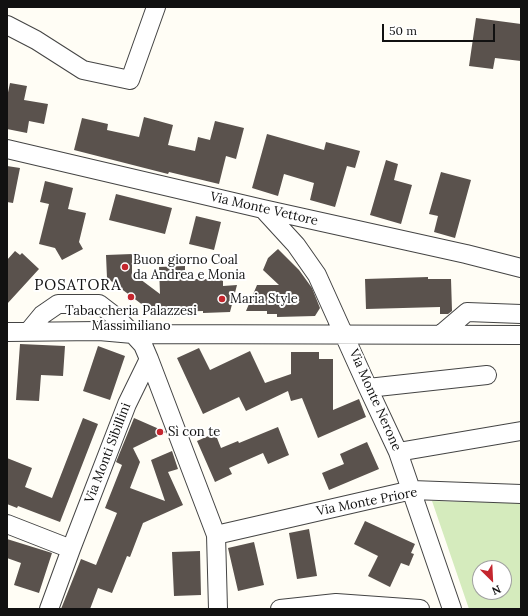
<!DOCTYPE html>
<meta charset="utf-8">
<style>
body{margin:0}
#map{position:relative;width:528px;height:616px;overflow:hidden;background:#fffdf5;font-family:Lora,serif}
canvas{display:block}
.frame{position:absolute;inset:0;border:8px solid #111;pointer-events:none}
.north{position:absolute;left:472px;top:560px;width:40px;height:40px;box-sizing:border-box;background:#fff;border:1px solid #a0a0a0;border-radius:50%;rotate:156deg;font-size:11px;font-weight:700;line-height:16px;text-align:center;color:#111}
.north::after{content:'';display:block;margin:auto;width:14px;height:18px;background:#c4262e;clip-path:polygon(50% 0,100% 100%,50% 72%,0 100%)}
.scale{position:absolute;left:382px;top:24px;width:113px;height:18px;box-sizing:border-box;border:2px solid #111;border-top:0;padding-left:5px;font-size:12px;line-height:14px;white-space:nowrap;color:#111;-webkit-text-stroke:3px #fff;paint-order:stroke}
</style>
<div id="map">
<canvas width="528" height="616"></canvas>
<div class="frame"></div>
<div class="north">N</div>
<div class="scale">50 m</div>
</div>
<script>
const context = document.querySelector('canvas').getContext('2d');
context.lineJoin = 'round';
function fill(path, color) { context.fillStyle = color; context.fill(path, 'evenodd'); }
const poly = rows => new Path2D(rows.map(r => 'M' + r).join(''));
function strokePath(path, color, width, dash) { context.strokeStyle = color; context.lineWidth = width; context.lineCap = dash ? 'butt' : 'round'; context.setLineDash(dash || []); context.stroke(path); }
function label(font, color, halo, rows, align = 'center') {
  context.font = font + ' Lora,serif'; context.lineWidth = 4; context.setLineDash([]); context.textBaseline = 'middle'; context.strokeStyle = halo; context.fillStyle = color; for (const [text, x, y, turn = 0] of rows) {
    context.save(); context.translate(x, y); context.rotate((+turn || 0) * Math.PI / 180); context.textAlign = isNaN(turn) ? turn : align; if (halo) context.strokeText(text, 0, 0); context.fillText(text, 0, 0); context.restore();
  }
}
fill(poly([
 [432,501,521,503,521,609,469,609],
 [480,568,504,568,504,592,480,592]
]), '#d5ebbd');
fill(poly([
 [476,18,521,24,521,61,495,58,493,69,469,66],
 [10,83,27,86,24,100,48,104,44,124,29,121,27,133,7,129,7,97],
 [144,117,173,125,168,145,195,151,198,137,210,140,215,121,244,128,236,159,226,156,219,184,169,172,168,174,74,150,82,118,108,124,107,130,139,137],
 [267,134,324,150,326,142,360,151,355,168,347,166,335,207,310,200,314,183,284,174,278,196,252,188],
 [386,160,398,164,394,180,412,185,401,224,370,215],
 [7,166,20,168,13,203,7,202],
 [441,172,471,180,455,238,434,232,438,216,429,214],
 [45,181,73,188,68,209,86,213,79,242,83,249,62,260,55,248,39,244,49,204,40,202],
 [116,194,172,208,165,234,109,220],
 [196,216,221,222,214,250,189,244],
 [278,249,299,270,312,288,320,308,315,316,277,317,277,314,267,314,267,311,246,311,257,285,279,285,263,270,268,258],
 [15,251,20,255,22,253,39,269,7,304,7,260],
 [132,254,132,273,160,294,159,267,185,266,185,279,223,279,223,286,237,285,230,312,203,313,203,311,152,312,107,278,106,255],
 [428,277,428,279,451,279,452,311,448,314,440,314,440,307,366,309,365,279],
 [20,344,65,346,63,376,41,375,39,401,16,400],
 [98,346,125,356,110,400,83,391],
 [199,348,210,370,250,351,265,383,291,374,291,352,319,352,319,359,333,359,333,410,359,399,366,417,318,438,302,398,291,401,288,391,246,411,239,397,203,414,177,358],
 [83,418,98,424,60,522,18,506,17,508,7,504,7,458,32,468,25,487,52,498],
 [134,418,166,432,133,448,140,462,130,488,165,501,151,460,172,451,178,469,168,472,183,505,143,523,130,557,127,556,112,593,98,588,90,609,61,609,81,559,96,565,117,513,105,508,122,465,116,462],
 [278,427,289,455,268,464,263,453,229,468,232,474,215,482,197,441,215,433,221,448,238,441,239,443],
 [367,442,379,469,329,490,322,473,344,464,340,454],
 [365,521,415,544,411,553,414,554,409,566,401,563,390,587,368,576,378,556,354,544],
 [309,529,317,576,297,579,289,533],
 [7,539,52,553,39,593,14,585,21,563,7,558],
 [254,542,264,585,238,591,228,548],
 [200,551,201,595,174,596,172,552]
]), '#5a524d');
const minor = poly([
 [7,25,36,40,83,70,130,80,156,7],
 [7,149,263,209,466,254,521,268],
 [263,209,296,245,317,275,368,388,398,452,452,609],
 [7,332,99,331,133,334,521,335],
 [28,332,42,315,58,304,99,304,116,317,133,334,143,345,149,359,216,535,412,490,521,494],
 [440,335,467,312,521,314],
 [368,388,487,375],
 [398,452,521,431],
 [7,524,71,549],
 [216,535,218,609],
 [49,609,71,549,127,404,149,359],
 [280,609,336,603,420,609]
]);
strokePath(minor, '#444', 20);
strokePath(minor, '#fff', 18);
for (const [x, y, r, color] of [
 [125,267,4,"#c4262e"],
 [131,297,4,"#c4262e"],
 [222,299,4,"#c4262e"],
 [160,432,4,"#c4262e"]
]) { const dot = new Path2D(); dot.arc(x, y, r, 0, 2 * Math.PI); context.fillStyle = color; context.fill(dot); strokePath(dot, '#fff', 1.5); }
label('13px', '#111', '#fff', [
 ["Via Monte Vettore",264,209,13],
 ["Via Monte Nerone",375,400,66],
 ["Via Monti Sibillini",108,453,-69],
 ["Via Monte Priore",367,502,-11]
]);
label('13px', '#111', '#fff', [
 ["Buon giorno Coal",133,260],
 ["da Andrea e Monia",133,275],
 ["Maria Style",230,299],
 ["Tabaccheria Palazzesi",131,311,"center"],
 ["Massimiliano",131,326,"center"],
 ["Sì con te",168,432]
], 'left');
context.letterSpacing = '1px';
label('15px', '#111', '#fff', [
 ["POSATORA",78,286]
]);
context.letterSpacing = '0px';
</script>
